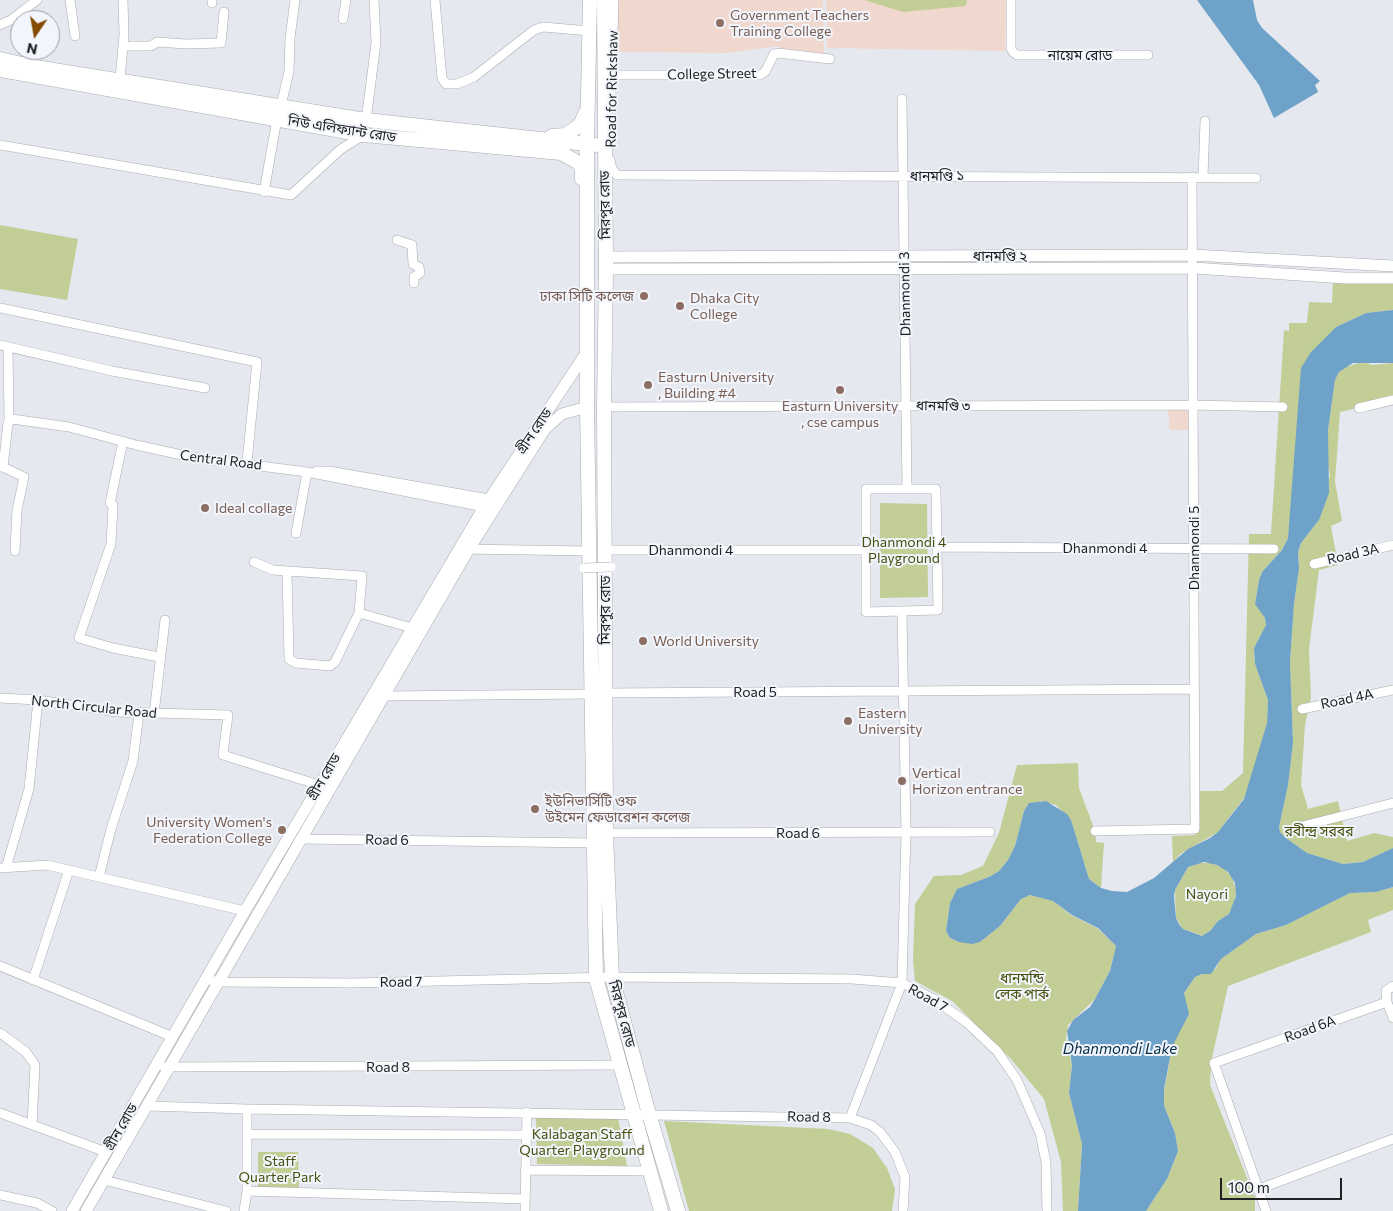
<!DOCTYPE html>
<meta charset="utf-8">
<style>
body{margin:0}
#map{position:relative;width:1393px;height:1211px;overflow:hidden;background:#e5e8ee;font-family:Commissioner,sans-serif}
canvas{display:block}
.north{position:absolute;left:10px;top:10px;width:50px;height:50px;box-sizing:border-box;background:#f2f5fb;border:1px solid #9ea0a5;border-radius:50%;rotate:192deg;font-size:14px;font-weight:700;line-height:20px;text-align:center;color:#202123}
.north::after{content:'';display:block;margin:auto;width:18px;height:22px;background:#864b03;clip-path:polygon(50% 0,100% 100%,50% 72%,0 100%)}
.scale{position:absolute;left:1220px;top:1178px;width:122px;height:22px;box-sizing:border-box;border:2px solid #202123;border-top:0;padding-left:6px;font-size:15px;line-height:18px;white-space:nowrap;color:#202123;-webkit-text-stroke:4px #f2f5fb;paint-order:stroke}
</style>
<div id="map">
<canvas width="1393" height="1211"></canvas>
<div class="north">N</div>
<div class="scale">100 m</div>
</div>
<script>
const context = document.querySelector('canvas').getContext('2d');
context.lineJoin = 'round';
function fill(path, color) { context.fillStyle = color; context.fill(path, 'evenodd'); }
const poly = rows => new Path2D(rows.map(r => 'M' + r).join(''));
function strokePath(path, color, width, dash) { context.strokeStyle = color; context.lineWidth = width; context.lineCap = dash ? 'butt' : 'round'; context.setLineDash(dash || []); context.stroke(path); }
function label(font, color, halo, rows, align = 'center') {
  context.font = font + ' Commissioner,"Noto Sans Bengali",sans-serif'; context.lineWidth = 4; context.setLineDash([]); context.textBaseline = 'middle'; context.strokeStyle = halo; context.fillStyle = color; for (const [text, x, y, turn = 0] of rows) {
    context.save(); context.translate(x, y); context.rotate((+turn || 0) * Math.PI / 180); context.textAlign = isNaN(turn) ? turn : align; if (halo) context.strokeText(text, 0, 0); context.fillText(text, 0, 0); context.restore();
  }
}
fill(poly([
 [616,0,823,0,824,57,782,51,778,46,728,53,615,52],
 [826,0,1006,0,1005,51,827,48],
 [1168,410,1190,410,1191,430,1170,430]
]), '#f1d8cf');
fill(poly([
 [864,0,967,0,966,6,903,12],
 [0,225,78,239,67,300,0,289],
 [1333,281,1393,282,1393,310,1366,313,1336,327,1290,518,1288,538,1282,550,1262,572,1259,580,1255,603,1265,618,1266,625,1254,648,1255,664,1268,700,1267,723,1254,771,1244,798,1218,832,1180,854,1173,863,1172,836,1195,835,1195,791,1222,791,1243,773,1249,534,1271,534,1284,330,1289,331,1289,323,1307,323,1309,302,1332,303],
 [1362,362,1373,365,1393,363,1393,400,1340,412,1335,482,1342,521,1331,526,1338,565,1319,570,1309,649,1311,697,1305,725,1301,785,1308,809,1338,801,1347,841,1374,833,1393,837,1393,848,1363,862,1343,864,1307,853,1286,838,1280,832,1279,827,1288,785,1293,743,1290,662,1294,604,1299,568,1298,552,1301,543,1319,520,1330,475,1327,461,1328,430,1335,380,1339,372,1346,367],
 [880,503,927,504,928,597,880,598],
 [1078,763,1079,788,1095,831,1096,842,1104,843,1101,888,1089,879,1071,820,1056,805,1041,801,1024,811,1015,846,1008,860,999,871,989,877,957,889,950,903,946,931,950,938,959,942,980,942,1000,926,1021,899,1024,896,1037,895,1053,901,1071,915,1097,928,1116,946,1110,971,1095,999,1068,1025,1066,1038,1072,1066,1069,1093,1082,1144,1078,1211,1063,1211,1061,1162,1044,1099,1011,1059,952,1001,915,981,913,960,915,904,934,876,961,875,983,866,999,833,1017,765],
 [1198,863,1211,863,1223,868,1232,877,1236,890,1235,903,1229,914,1218,921,1210,931,1203,936,1183,929,1176,918,1175,890,1188,867],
 [1393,887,1393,910,1368,920,1371,932,1228,986,1211,1062,1210,1085,1255,1198,1255,1211,1146,1211,1167,1179,1178,1151,1175,1133,1164,1106,1163,1097,1172,1047,1179,1029,1187,1018,1184,993,1195,977,1202,974,1208,974,1216,968,1221,959,1256,934,1286,925,1350,893,1376,892],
 [536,1118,618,1118,627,1166,537,1164],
 [664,1121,828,1129,850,1134,873,1148,887,1168,895,1189,892,1211,689,1211],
 [258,1152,298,1152,299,1190,258,1188]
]), '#c3cd96');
fill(poly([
 [1197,0,1253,0,1257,20,1262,28,1320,81,1315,85,1318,92,1274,118,1259,85],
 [1393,310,1393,363,1353,363,1339,372,1335,380,1328,430,1329,493,1319,520,1301,543,1298,552,1299,568,1294,604,1290,662,1293,743,1288,785,1279,827,1280,832,1286,838,1307,853,1343,864,1363,862,1393,848,1393,887,1376,892,1350,893,1286,925,1256,934,1221,959,1211,974,1202,974,1195,977,1184,993,1189,1014,1172,1047,1164,1089,1164,1106,1175,1133,1178,1151,1167,1179,1146,1211,1078,1211,1082,1144,1069,1093,1072,1066,1067,1031,1073,1020,1090,1007,1095,999,1110,971,1116,946,1098,928,1072,915,1053,901,1030,895,1021,899,1000,926,980,942,972,944,959,942,950,938,946,931,950,903,957,889,989,877,999,871,1008,860,1015,846,1024,811,1029,803,1046,801,1067,814,1071,820,1089,879,1101,888,1112,891,1127,892,1154,878,1188,849,1210,838,1218,832,1244,799,1267,723,1268,700,1255,664,1254,648,1266,625,1265,618,1255,604,1259,580,1262,572,1282,550,1288,538,1301,368,1311,352,1336,327,1366,313],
 [1204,862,1217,865,1228,872,1235,883,1236,896,1229,914,1218,921,1210,931,1202,936,1183,929,1179,924,1176,918,1174,896,1175,890,1188,867]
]), '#6ea2c8');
const minor = poly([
 [70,0,75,36],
 [212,0,212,3],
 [435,0,442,78,446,84,457,84,474,77,534,30,543,27,590,31],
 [1011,0,1011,48,1013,52,1017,55,1148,55],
 [343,19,346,0],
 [0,25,11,20,37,0],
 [20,44,17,31,22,13],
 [124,46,151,46,157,42,186,44,221,43,224,12],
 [23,50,35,66],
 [607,75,760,75,765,72,774,54,778,53,830,59],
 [120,79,124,35,123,0],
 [611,97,614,0],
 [902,99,907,489],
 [281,106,289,71,290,38,295,0],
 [366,120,376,43,374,0],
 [0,145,291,195,341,149,364,135],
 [610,160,612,169,617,175,1256,178],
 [1203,177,1205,121],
 [264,192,277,119],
 [397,240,412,245,413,264,419,267,420,273,414,277,414,283],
 [0,308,257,362,247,462],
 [0,345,112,371,205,388],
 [8,347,9,421],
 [604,407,1193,405,1283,407],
 [1359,408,1393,400],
 [123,441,110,503,113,505,111,544,79,638,113,648,159,657],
 [0,467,3,467,8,423,12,419,69,427,136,445,196,458,307,472,484,507],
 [3,467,24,477,17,510,15,551],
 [317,471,329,471,489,499],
 [866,489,936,489,938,610,866,612,866,489],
 [296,533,307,472],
 [937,547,1274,549],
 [464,549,589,551],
 [605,550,866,550],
 [254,562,273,570,362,576,359,613,335,662,330,666,296,663,289,659,287,572],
 [1314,564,1393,545],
 [359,613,412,628],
 [605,693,1195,689],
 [380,696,592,694],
 [0,698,38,700,117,712,228,715,223,755,319,785],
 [1302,709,1393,690],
 [154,714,165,620],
 [1299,827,1393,803],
 [1095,831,1195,829,1192,177],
 [606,833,990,832],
 [300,839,594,843],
 [0,868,47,865,245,911],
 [6,868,29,789,38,700],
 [99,877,111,829,133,761,139,713],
 [0,966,173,1037],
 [205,979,219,982,352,983,612,977,852,979,902,983,934,999,966,1022,997,1051,1017,1080,1040,1133,1046,1162,1047,1211],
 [33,980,69,870],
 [1387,1002,1393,1018],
 [0,1033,26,1052,35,1065,32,1125],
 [164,1067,620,1065],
 [147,1106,247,1109,850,1118,871,1125,880,1132,895,1152,905,1177,903,1211],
 [0,1113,106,1152],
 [850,1118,902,983,906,833,902,611],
 [247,1134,526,1135],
 [525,1170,650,1171],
 [104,1180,226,1211],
 [1259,1189,1393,1139],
 [247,1191,525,1199],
 [0,1195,37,1203,52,1211],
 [244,1211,247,1191,247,1109],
 [525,1211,527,1112],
 [1266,1211,1214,1063,1387,1002,1386,991,1393,986]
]);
const major = poly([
 [606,257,1193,255,1393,266],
 [606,269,1193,268,1345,278,1393,278],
 [72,1211,245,911,484,507,588,350],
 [86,1211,469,549,545,429,562,414,587,407]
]);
const highway = poly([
 [590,0,587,144,587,407,596,978,661,1211],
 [604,0,606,269,604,407,606,833,612,977,649,1114,678,1211],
 [0,59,35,67,366,120,595,145],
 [0,70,364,135,561,153,579,163,582,169,582,179],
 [552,136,565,135,573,130,580,125,586,112]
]);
strokePath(minor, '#a8abb0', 10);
strokePath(major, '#a8abb0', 12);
strokePath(highway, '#a8abb0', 15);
strokePath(minor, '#fff', 9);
strokePath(major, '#fff', 11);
strokePath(highway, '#fff', 14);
const minorBridge = poly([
 [584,568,611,567]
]);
strokePath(minorBridge, '#a8abb0', 10, []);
strokePath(minorBridge, '#fff', 9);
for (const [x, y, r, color] of [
 [720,23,5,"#8d6e63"],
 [644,296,5,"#8d6e63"],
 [680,306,5,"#8d6e63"],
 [648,385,5,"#8d6e63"],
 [840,390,5,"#8d6e63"],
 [205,508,5,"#8d6e63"],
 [643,641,5,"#8d6e63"],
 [848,721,5,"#8d6e63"],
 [902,781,5,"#8d6e63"],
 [535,809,5,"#8d6e63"],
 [282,830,5,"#8d6e63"]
]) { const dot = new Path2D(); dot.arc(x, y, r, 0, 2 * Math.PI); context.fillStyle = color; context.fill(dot); strokePath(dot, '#f2f5fb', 2); }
label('14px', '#785e54', '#f2f5fb', [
 ["Government Teachers",730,15],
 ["Training College",730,31],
 ["ঢাকা সিটি কলেজ",634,296,"right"],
 ["Dhaka City",690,298],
 ["College",690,314],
 ["Easturn University",658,377],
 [", Building #4",658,393],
 ["Easturn University",840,406,"center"],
 [", cse campus",840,422,"center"],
 ["Ideal collage",215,508],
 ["World University",653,641],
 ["Eastern",858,713],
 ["University",858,729],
 ["Vertical",912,773],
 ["Horizon entrance",912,789],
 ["ইউনিভার্সিটি ওফ",545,801],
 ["উইমেন ফেডারেশন কলেজ",545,817],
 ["University Women's",272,822,"right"],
 ["Federation College",272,838,"right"]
], 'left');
label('14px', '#202123', '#f2f5fb', [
 ["নায়েম রোড",1080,55],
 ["College Street",712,74,-1],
 ["Road for Rickshaw",612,89,-89],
 ["নিউ এলিফ্যান্ট রোড",342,129,9],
 ["ধানমণ্ডি ১",937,176],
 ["মিরপুর রোড",605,205,-91],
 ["ধানমণ্ডি ২",1000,256],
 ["Dhanmondi 3",905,294,-91],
 ["ধানমণ্ডি ৩",943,406,1],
 ["গ্রীন রোড",534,431,-56],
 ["Central Road",221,460,7],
 ["Dhanmondi 4",1105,548],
 ["Dhanmondi 5",1194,548,-90],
 ["Dhanmondi 4",691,550],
 ["Road 3A",1353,554,-13],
 ["মিরপুর রোড",605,610,-90],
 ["Road 5",755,692],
 ["Road 4A",1347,699,-12],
 ["North Circular Road",94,707,6],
 ["গ্রীন রোড",324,777,-60],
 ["Road 6",798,833],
 ["Road 6",387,840,1],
 ["Road 7",401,982,-1],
 ["Road 7",928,998,29],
 ["মিরপুর রোড",622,1014,75],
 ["Road 6A",1310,1029,-20],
 ["Road 8",388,1067],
 ["Road 8",809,1117,1],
 ["গ্রীন রোড",121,1127,-60]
]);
label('14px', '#48500e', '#f2f5fb', [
 ["Dhanmondi 4",904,542],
 ["Playground",904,558],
 ["রবীন্দ্র সরবর",1319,831],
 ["Nayori",1207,894],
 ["ধানমন্ডি",1022,978],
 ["লেক পার্ক",1022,994],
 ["Kalabagan Staff",582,1134],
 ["Quarter Playground",582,1150],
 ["Staff",280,1161],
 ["Quarter Park",280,1177]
]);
label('italic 15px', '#012c46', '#f2f5fb', [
 ["Dhanmondi Lake",1120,1049]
]);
</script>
